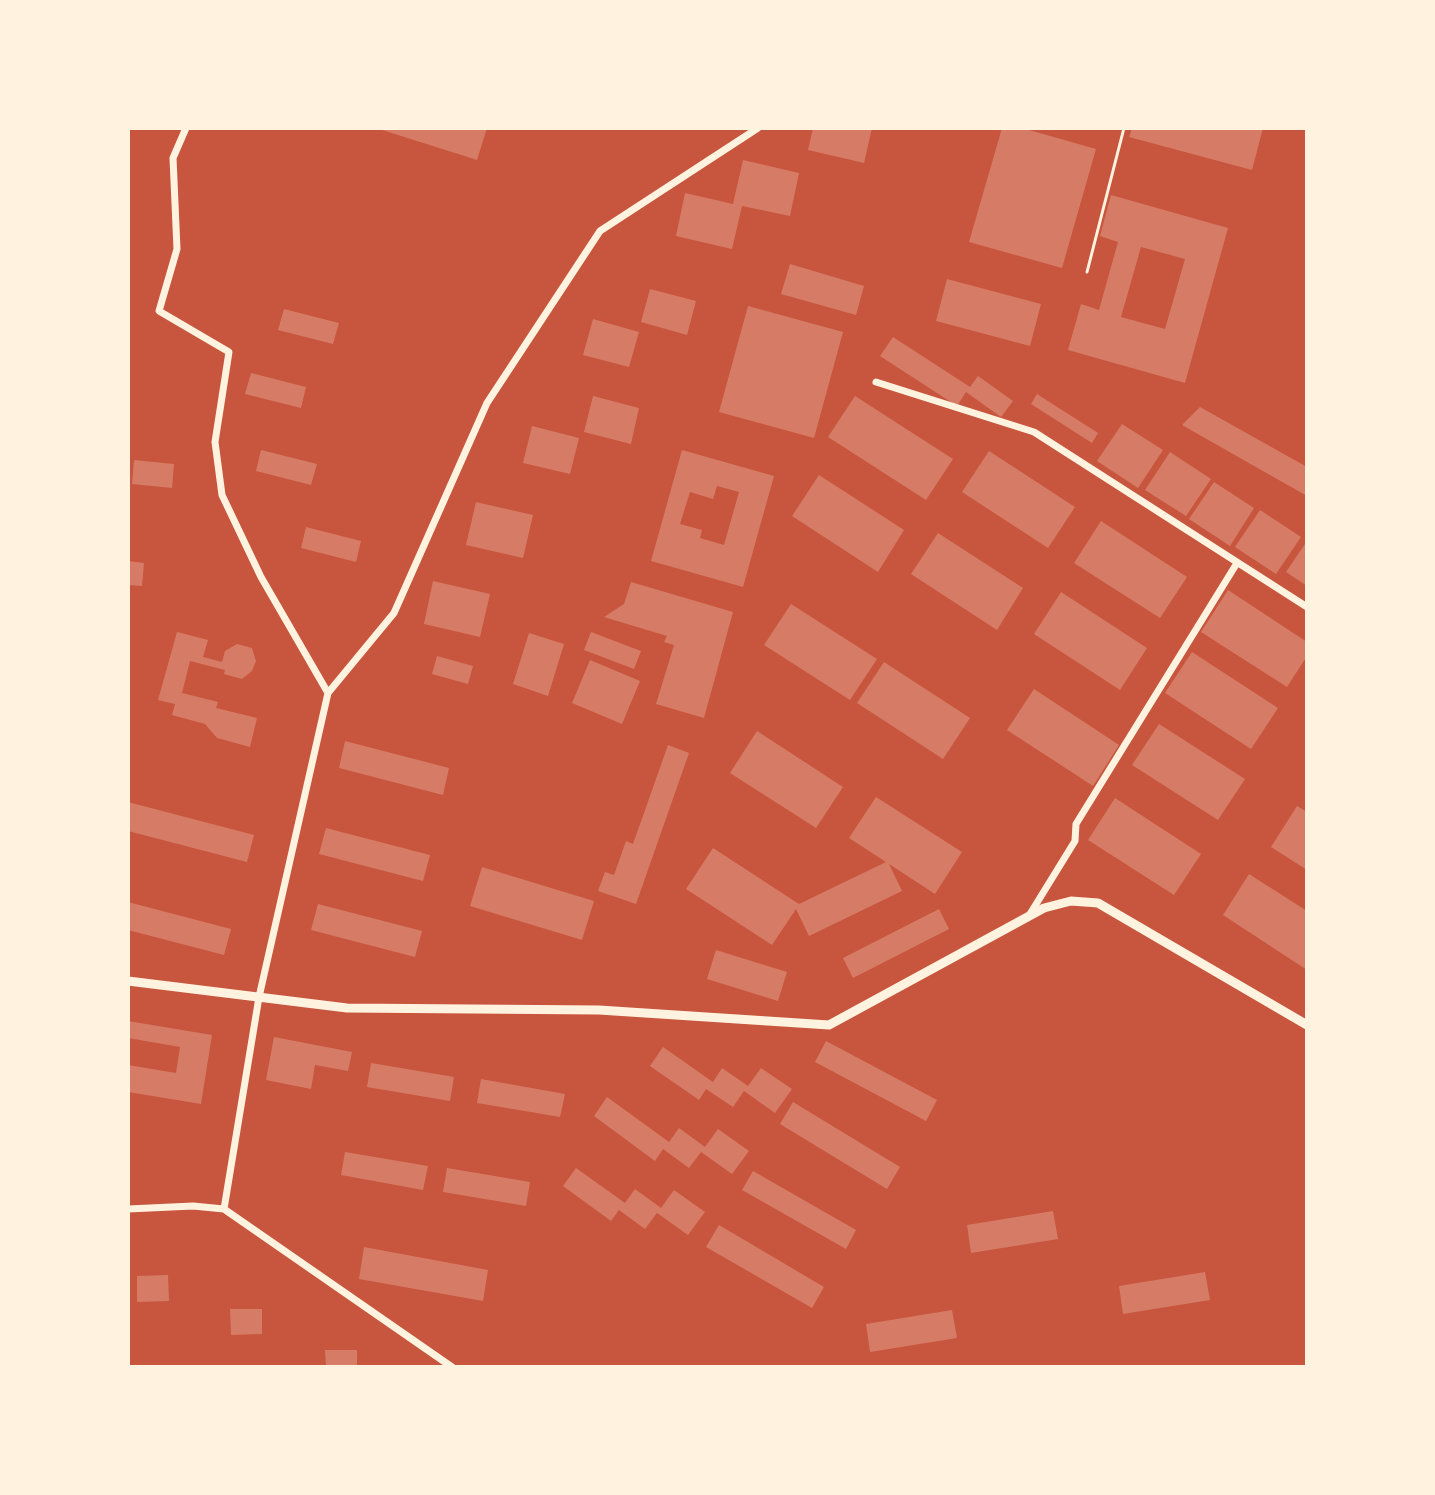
<!DOCTYPE html>
<style>
body{margin:0}
#map{position:relative;width:1435px;height:1495px;overflow:hidden;background:#c8553d;font-family:Overpass,sans-serif}
canvas{display:block}
.frame{position:absolute;inset:0;border:130px solid #fff3e0;pointer-events:none}
</style>
<div id="map">
<canvas width="1435" height="1495"></canvas>
<div class="frame"></div>
</div>
<script>
const context = document.querySelector('canvas').getContext('2d');
context.lineJoin = 'round';
function fill(path, color) { context.fillStyle = color; context.fill(path, 'evenodd'); }
const poly = rows => new Path2D(rows.map(r => 'M' + r).join(''));
function strokePath(path, color, width, dash) { context.strokeStyle = color; context.lineWidth = width; context.lineCap = dash ? 'butt' : 'round'; context.setLineDash(dash || []); context.stroke(path); }
fill(poly([
 [376,128,487,128,477,160],
 [813,128,872,128,864,163,808,150],
 [1002,128,1022,128,1096,149,1062,268,969,242],
 [1132,128,1263,128,1252,170,1129,137],
 [743,160,799,173,790,216,742,206,732,249,676,236,685,193,733,204],
 [1111,195,1228,228,1185,383,1068,350,1081,304,1099,310,1118,242,1100,236],
 [1141,247,1185,259,1165,329,1121,317],
 [790,264,864,286,856,315,781,294],
 [947,279,1041,304,1030,346,936,321],
 [650,289,696,301,687,335,641,322],
 [748,306,843,332,814,438,719,412],
 [284,309,339,323,333,344,278,330],
 [593,319,639,332,629,367,583,355],
 [893,337,970,387,978,376,1013,401,1001,417,966,392,957,406,880,356],
 [251,373,306,387,301,408,245,394],
 [1037,394,1098,433,1092,443,1031,404],
 [593,396,639,408,631,444,584,432],
 [855,396,953,459,926,500,828,437],
 [1200,407,1307,467,1307,496,1182,425],
 [1122,424,1163,450,1138,488,1097,461],
 [532,426,579,438,570,474,523,463],
 [261,450,317,464,311,485,256,471],
 [682,450,774,476,743,587,651,561],
 [717,486,739,492,724,545,700,538,702,530,680,524,690,492,713,499],
 [989,451,1075,507,1048,548,962,492],
 [1170,452,1211,479,1186,516,1145,490],
 [134,460,174,464,172,488,132,484],
 [819,475,904,530,878,572,792,516],
 [1214,482,1254,508,1230,546,1189,519],
 [476,502,533,515,523,558,466,545],
 [1260,510,1301,537,1276,574,1235,547],
 [1101,521,1187,577,1160,618,1074,563],
 [306,527,361,541,356,562,301,548],
 [938,533,1023,588,997,630,911,574],
 [1307,541,1307,586,1286,572],
 [128,561,144,563,142,586,128,585],
 [433,581,490,594,480,637,424,624],
 [631,582,733,612,704,718,656,704,674,645,664,642,667,636,604,617,624,604],
 [1228,590,1307,642,1307,656,1287,687,1201,632],
 [1061,592,1147,648,1120,690,1034,634],
 [791,604,877,659,850,700,764,645],
 [177,632,208,640,203,657,222,662,225,651,237,644,252,648,256,661,252,671,242,679,224,674,225,670,190,661,182,693,218,702,216,708,257,718,250,747,217,738,205,724,172,715,175,704,158,700],
 [591,632,641,651,634,669,584,650],
 [529,633,564,644,548,696,513,684],
 [1192,652,1278,708,1251,749,1165,693],
 [437,656,473,666,468,684,432,674],
 [590,660,640,681,622,724,572,703],
 [884,662,970,718,943,759,857,703],
 [1034,689,1119,745,1093,786,1007,730],
 [1159,724,1245,779,1218,820,1132,765],
 [757,731,843,787,816,828,730,773],
 [345,741,449,768,443,795,339,768],
 [668,745,689,753,636,904,598,891,605,872,614,875,626,841,633,844],
 [876,797,962,852,935,894,889,864,902,891,809,936,796,909,772,945,686,889,713,848,799,904,886,862,849,838],
 [1115,798,1201,854,1174,895,1088,840],
 [128,802,254,835,247,862,128,831],
 [1297,806,1307,812,1307,870,1271,847],
 [326,828,430,855,423,881,319,854],
 [482,867,594,901,582,940,470,906],
 [1249,874,1307,911,1307,970,1223,915],
 [128,902,231,929,224,955,128,930],
 [318,904,422,931,415,957,311,930],
 [939,909,949,929,853,978,843,958],
 [716,950,787,972,778,1001,707,979],
 [128,1021,212,1035,201,1104,128,1092,128,1065,176,1073,180,1047,128,1038],
 [274,1037,352,1052,348,1071,315,1065,311,1089,266,1080],
 [826,1041,937,1100,926,1121,815,1062],
 [663,1047,713,1082,722,1068,748,1086,761,1068,792,1089,775,1113,744,1091,733,1107,706,1089,699,1100,650,1066],
 [371,1063,454,1077,450,1101,367,1087],
 [481,1079,565,1094,560,1117,477,1103],
 [607,1097,669,1142,679,1128,705,1147,718,1129,749,1151,732,1174,701,1152,689,1168,663,1149,655,1161,594,1116],
 [793,1102,900,1167,887,1189,780,1124],
 [345,1152,428,1166,423,1190,341,1175],
 [447,1168,530,1182,526,1206,443,1192],
 [576,1168,625,1203,635,1189,661,1208,674,1190,705,1212,688,1235,657,1213,645,1229,619,1210,611,1221,563,1186],
 [753,1171,856,1230,846,1249,742,1190],
 [1053,1211,1058,1239,971,1253,967,1225],
 [719,1225,824,1287,812,1308,706,1247],
 [364,1247,488,1270,483,1301,359,1279],
 [1205,1272,1210,1300,1123,1314,1119,1286],
 [168,1275,169,1301,137,1302,137,1276],
 [230,1309,262,1309,262,1334,231,1335],
 [952,1310,957,1338,870,1352,866,1324],
 [325,1350,357,1350,357,1367,326,1367]
]), '#d67c66');
strokePath(poly([
 [1087,272,1124,128]
]), '#fff3e0', 3);
strokePath(poly([
 [186,128,173,158,177,249,159,311,229,352,215,442,222,495,261,577,328,693,259,997,224,1209],
 [876,382,1034,432,1307,607],
 [328,693,394,613,487,403,600,231,758,128],
 [1030,914,1075,841,1076,824,1237,563],
 [128,1209,193,1206,224,1209,452,1367]
]), '#fff3e0', 7);
strokePath(poly([
 [128,981,347,1008,599,1010,829,1025,1044,908,1071,901,1098,903,1307,1025]
]), '#fff3e0', 9);
</script>
